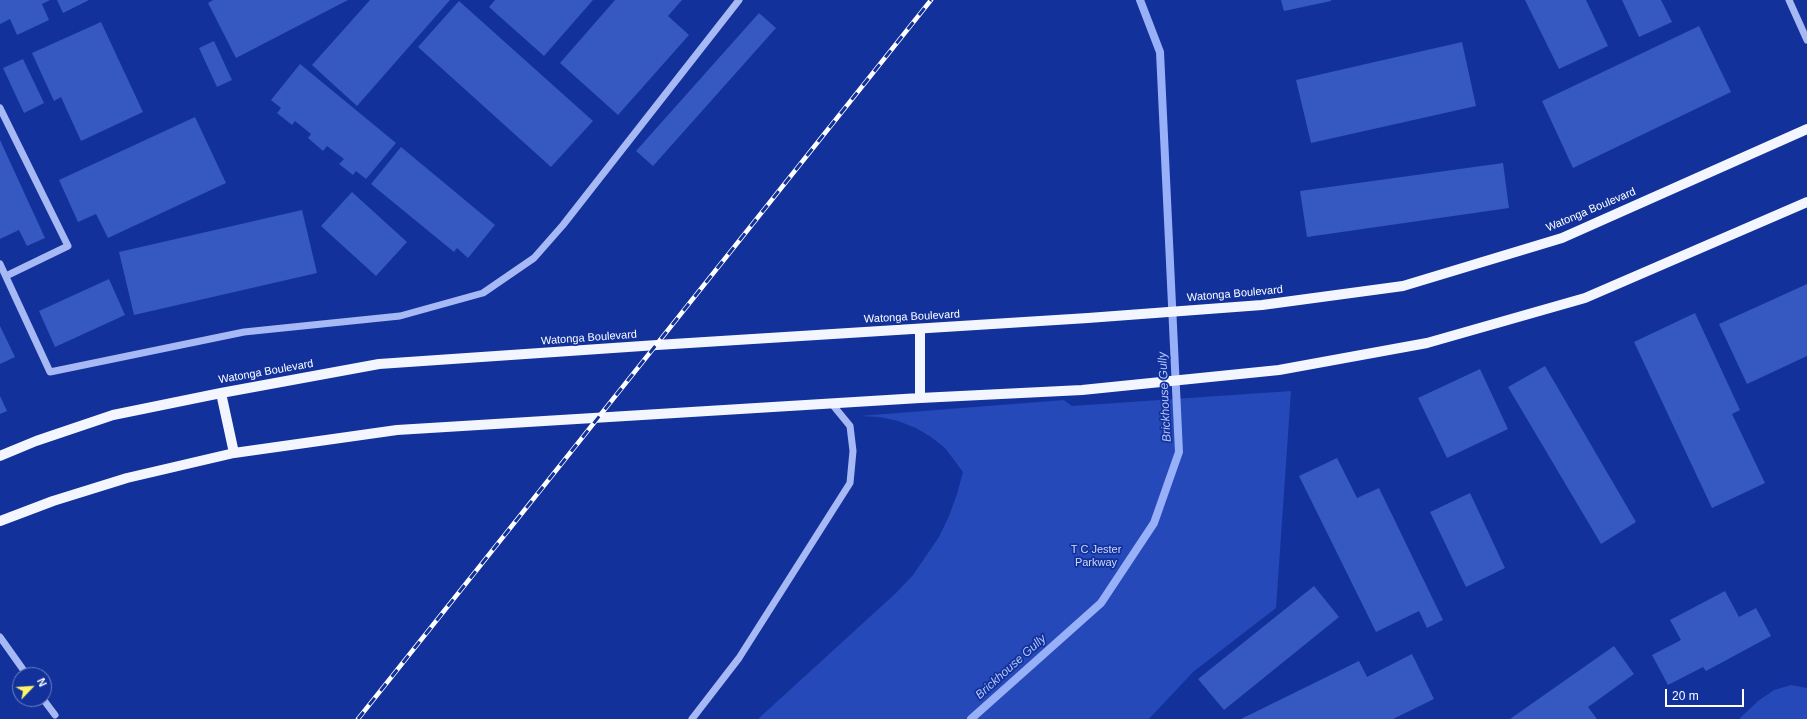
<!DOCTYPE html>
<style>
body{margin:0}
#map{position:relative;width:1807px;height:719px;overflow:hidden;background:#12319b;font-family:Helvetica,sans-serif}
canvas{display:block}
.north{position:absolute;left:12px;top:667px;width:40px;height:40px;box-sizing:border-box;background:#12319b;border:1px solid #7183c3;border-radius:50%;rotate:65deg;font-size:11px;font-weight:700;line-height:16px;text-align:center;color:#fff}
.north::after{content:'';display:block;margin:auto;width:14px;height:18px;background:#fff369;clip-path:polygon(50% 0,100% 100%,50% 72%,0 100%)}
.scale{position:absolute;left:1665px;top:689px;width:79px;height:18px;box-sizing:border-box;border:2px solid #fff;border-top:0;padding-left:5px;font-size:12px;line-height:14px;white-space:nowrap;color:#fff;-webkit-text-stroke:3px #12319b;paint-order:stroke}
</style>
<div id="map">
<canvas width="1807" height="719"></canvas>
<div class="north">N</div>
<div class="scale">20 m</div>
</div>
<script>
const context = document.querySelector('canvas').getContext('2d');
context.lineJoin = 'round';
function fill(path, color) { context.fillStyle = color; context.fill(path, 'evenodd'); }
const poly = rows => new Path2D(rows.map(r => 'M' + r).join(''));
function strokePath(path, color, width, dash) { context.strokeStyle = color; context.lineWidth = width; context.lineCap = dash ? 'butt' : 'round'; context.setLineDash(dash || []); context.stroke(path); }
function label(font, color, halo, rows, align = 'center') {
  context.font = font + ' Helvetica,sans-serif'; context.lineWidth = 3.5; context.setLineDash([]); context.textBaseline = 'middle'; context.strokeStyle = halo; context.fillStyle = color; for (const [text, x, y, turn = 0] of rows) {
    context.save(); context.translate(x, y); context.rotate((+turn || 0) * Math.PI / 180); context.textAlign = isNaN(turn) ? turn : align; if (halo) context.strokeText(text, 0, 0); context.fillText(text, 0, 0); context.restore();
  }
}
fill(poly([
 [1291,391,1276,608,1193,672,1149,719,758,719,897,592,913,575,939,537,949,516,957,494,963,472,945,448,931,437,916,428,898,421,880,417,860,416,1064,400,1072,406],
 [1791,685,1807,688,1807,719,1739,719,1758,701,1774,690]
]), '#2549b9');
strokePath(poly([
 [971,719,1101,603,1154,523,1179,452,1160,52,1140,0]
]), '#98b0f7', 8);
fill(poly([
 [0,0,50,0,42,4,49,20,17,35,10,19,0,24],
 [57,0,89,0,63,13],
 [213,0,348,0,236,58,208,3],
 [370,0,450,0,357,106,312,65],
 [495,0,593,0,544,56,489,7],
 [615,0,682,0,668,16,689,35,618,115,560,63],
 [1281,0,1331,0,1331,1,1284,11],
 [1525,0,1586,0,1608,46,1559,69],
 [1622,0,1661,0,1672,22,1639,37],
 [459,1,593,121,551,167,418,47],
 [759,13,776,28,653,166,636,151],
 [101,22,143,112,81,141,61,97,54,101,32,53],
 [1699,26,1731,92,1573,168,1542,101],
 [214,41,232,80,217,87,199,48],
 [1462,42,1476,106,1311,143,1296,80],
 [23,59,44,103,24,113,3,68],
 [300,64,396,143,366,179,356,171,353,175,339,164,344,159,327,146,323,151,308,138,311,134,295,121,292,125,277,113,281,108,271,100],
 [195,117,226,183,108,238,96,214,78,222,59,180],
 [0,140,45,238,27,246,19,230,0,239],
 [401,147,495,225,468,258,457,248,454,252,371,184],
 [1503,163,1509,208,1307,237,1300,191],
 [352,192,407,242,376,276,321,226],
 [302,210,317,273,134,315,119,252],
 [109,279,125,315,55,347,39,311],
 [1807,284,1807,356,1747,384,1719,324],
 [1695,313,1740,410,1732,414,1765,483,1712,508,1634,342],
 [0,326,15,357,0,364],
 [1545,366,1636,522,1601,544,1508,387],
 [1480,369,1508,429,1447,458,1418,398],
 [0,396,7,411,0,414],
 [1337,458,1357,498,1379,488,1443,620,1427,628,1419,611,1376,632,1299,476],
 [1470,493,1505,568,1466,587,1430,512],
 [1314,586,1339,617,1224,710,1198,679],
 [1725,591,1739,617,1756,608,1771,636,1706,671,1703,667,1668,685,1652,655,1681,640,1670,620],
 [1614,646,1634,674,1588,707,1597,719,1510,719],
 [1412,654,1434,699,1393,719,1241,719,1359,661,1367,677]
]), '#3658c1');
strokePath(poly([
 [1789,0,1807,40],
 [0,108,68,246,6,276],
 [0,264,50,372,244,332,400,316,483,293,534,258,563,225,739,0],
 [0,637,27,675],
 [43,699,55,715],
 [692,719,739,658,850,483,853,451,850,426,832,404]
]), '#a6b9f4', 7);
strokePath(poly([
 [920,329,920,398],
 [221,393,234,453],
 [0,456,36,441,113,415,221,393,379,364,657,345,1088,318,1262,305,1403,286,1562,238,1807,129],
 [0,521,53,501,127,478,234,453,397,430,920,398,1082,390,1279,370,1427,343,1585,298,1807,202]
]), '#f3f5ff', 10);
const rail = poly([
 [358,719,931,0]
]);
strokePath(rail, '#fff', 4.5);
strokePath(rail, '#12319b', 3, [9]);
label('11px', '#fff', '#12319b', [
 ["Watonga Boulevard",1591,210,-23],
 ["Watonga Boulevard",1235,294,-5],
 ["Watonga Boulevard",912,317,-3],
 ["Watonga Boulevard",589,338,-4],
 ["Watonga Boulevard",266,372,-10]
]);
label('11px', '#cedafd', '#12319b', [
 ["T C Jester",1096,550],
 ["Parkway",1096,563]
]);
label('italic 12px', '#b3c5fa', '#12319b', [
 ["Brickhouse Gully",1165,397,-93],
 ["Brickhouse Gully",1011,667,-42]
]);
</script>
